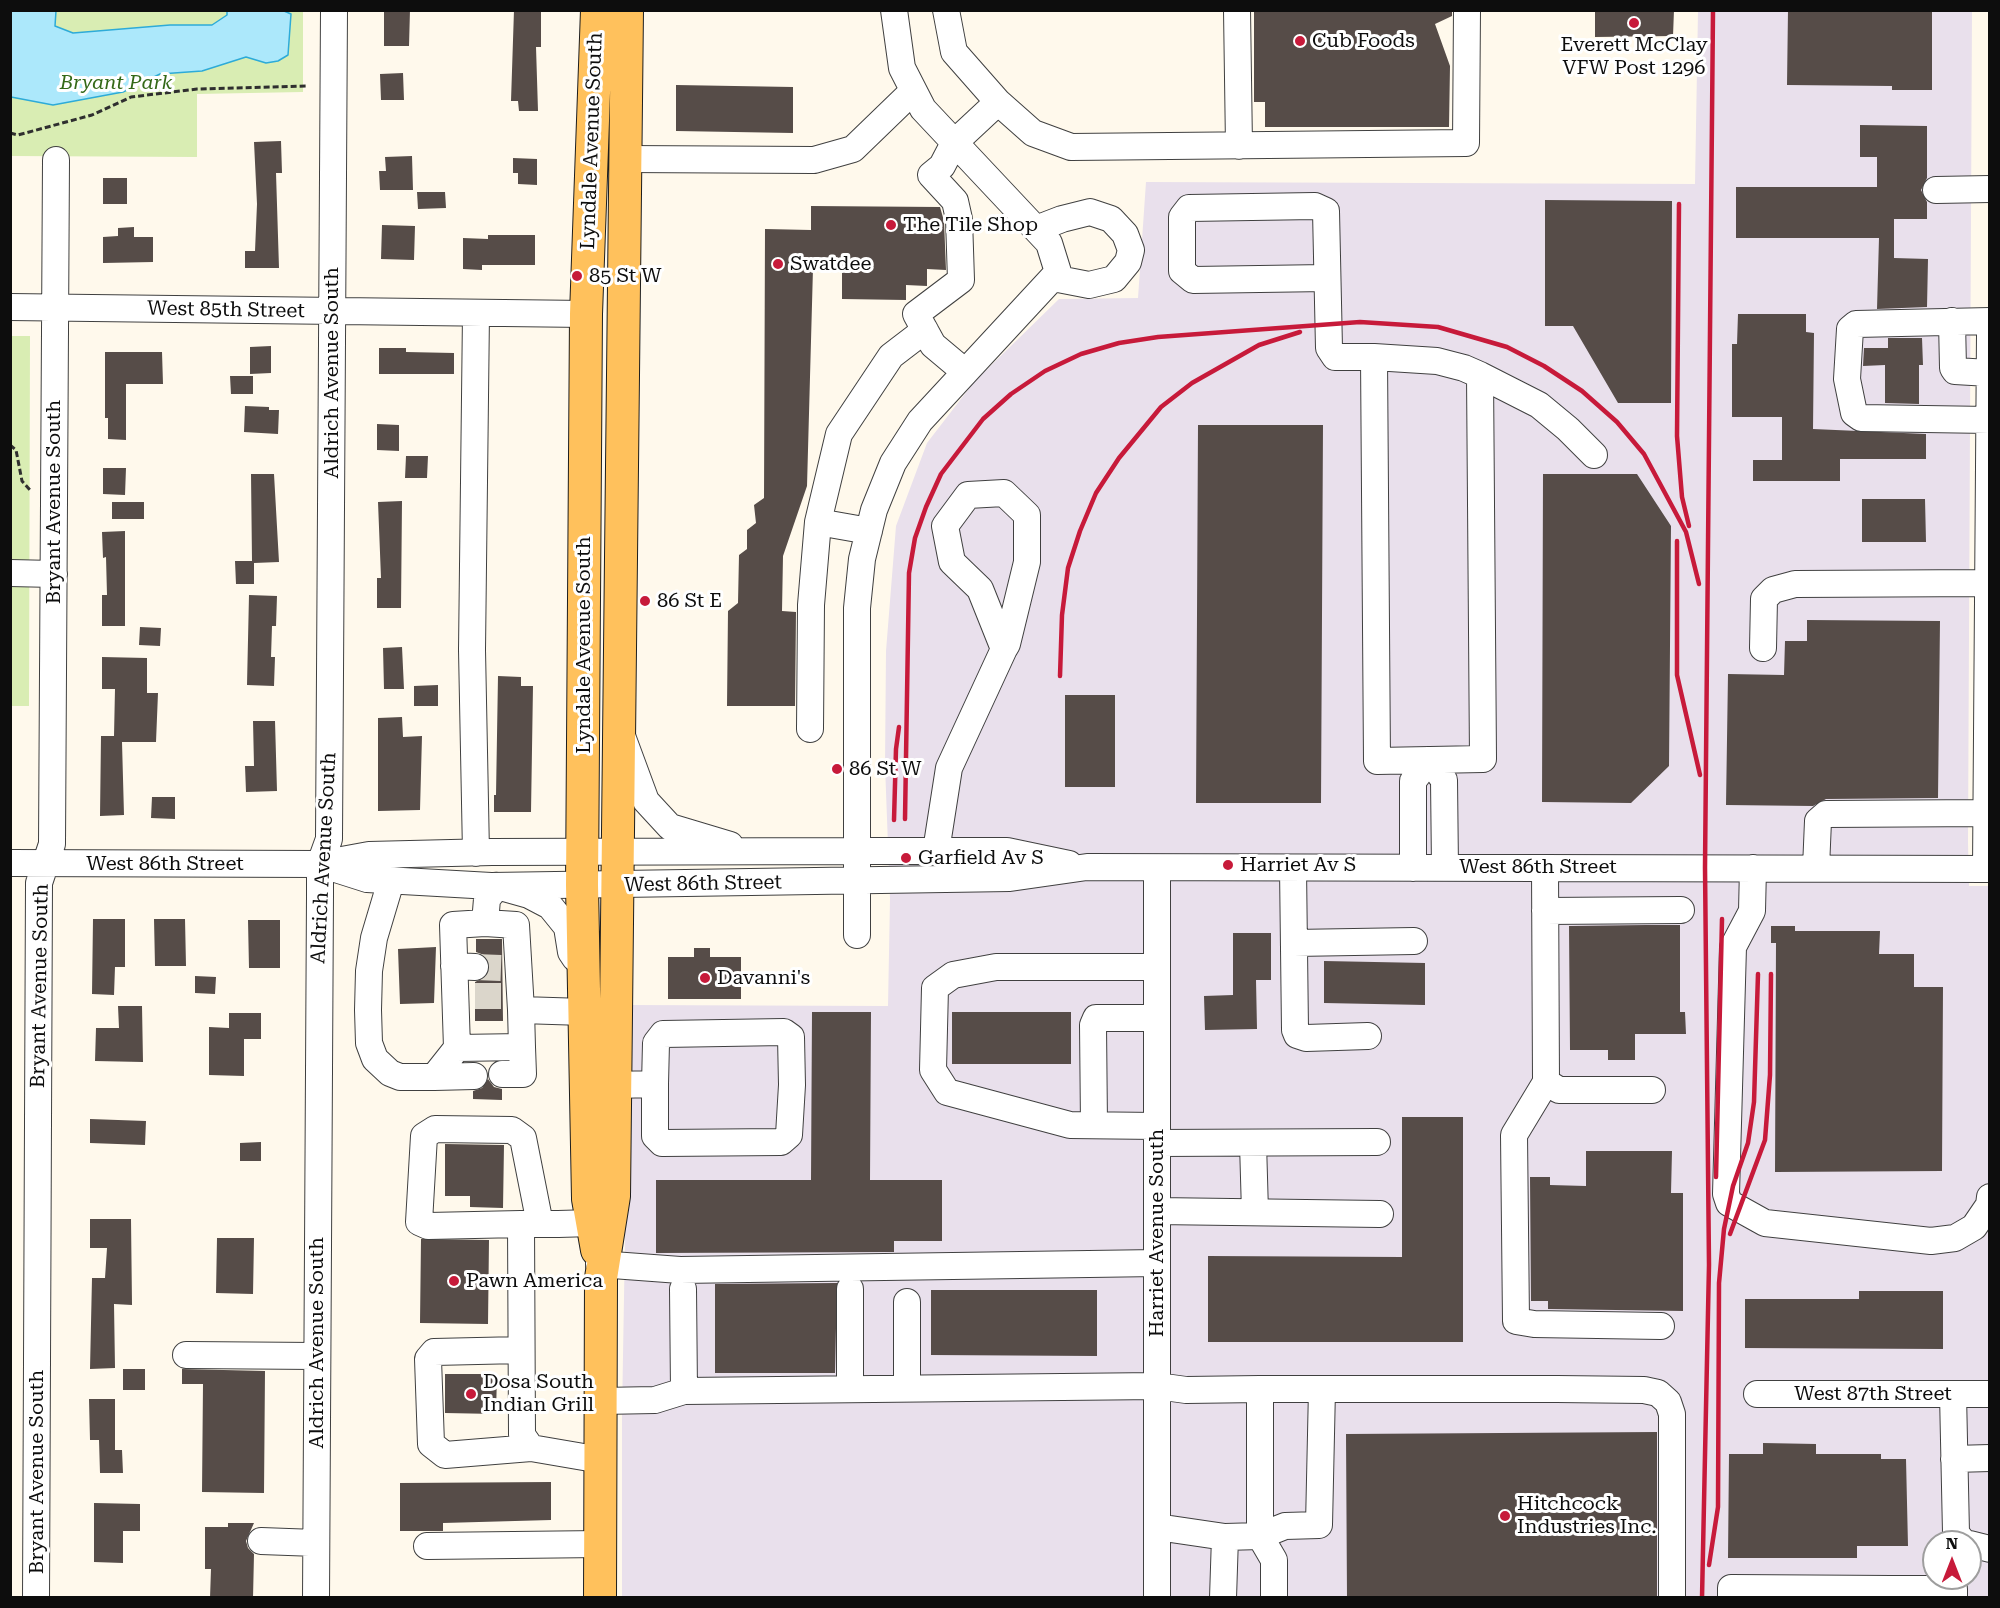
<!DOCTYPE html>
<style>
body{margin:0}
#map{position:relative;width:2000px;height:1608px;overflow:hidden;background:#fff9ec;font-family:"Roboto Serif",serif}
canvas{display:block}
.frame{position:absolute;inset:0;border:12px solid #0d0d0d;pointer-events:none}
.north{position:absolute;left:1922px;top:1530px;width:60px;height:60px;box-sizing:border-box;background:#fff;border:2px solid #9e9e9e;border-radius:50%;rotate:0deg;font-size:16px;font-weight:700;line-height:24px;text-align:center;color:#0d0d0d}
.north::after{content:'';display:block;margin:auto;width:21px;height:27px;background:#c71a3a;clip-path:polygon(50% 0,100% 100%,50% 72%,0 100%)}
</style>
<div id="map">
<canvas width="2000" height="1608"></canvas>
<div class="frame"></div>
<div class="north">N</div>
</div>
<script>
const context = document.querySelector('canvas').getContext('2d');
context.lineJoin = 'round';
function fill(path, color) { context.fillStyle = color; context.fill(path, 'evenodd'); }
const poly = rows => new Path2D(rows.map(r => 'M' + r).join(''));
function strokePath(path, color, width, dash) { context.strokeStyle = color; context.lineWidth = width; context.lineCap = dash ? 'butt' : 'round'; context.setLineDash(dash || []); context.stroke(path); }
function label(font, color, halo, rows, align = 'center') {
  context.font = font + ' "Roboto Serif",serif'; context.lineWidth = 6; context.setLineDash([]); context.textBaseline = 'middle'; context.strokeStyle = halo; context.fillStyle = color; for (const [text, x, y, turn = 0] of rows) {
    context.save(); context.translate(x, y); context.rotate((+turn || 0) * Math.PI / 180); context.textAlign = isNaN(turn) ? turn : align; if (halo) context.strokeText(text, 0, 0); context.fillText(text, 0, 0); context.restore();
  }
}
fill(poly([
 [1698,11,1972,11,1968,842,1969,886,1990,886,1989,1597,622,1598,622,1414,629,1005,888,1006,890,899,885,765,886,651,896,526,927,443,974,382,1059,299,1138,298,1146,182,1695,184],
 [1934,1542,1970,1542,1970,1578,1934,1578]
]), '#e9e0ec');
fill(poly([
 [11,11,303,11,303,92,197,94,197,157,11,156],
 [11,336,30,336,29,706,11,706]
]), '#d9edb3');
const water = poly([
 [10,11,56,11,55,26,73,33,170,25,212,25,227,15,227,11,284,11,291,14,288,55,278,61,266,63,246,57,202,71,160,74,123,92,53,105,11,97,10,11]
]);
fill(water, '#ace8fb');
strokePath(water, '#2dabd8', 1.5);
fill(poly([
 [384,10,410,10,409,46,384,46],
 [514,10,541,10,541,47,536,47,538,111,519,111,518,101,511,101],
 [1254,10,1452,10,1452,16,1435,24,1450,66,1449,127,1265,127,1265,102,1254,102],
 [1595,10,1674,10,1673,36,1595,37],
 [1788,10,1932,10,1932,90,1892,90,1892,86,1787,85],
 [403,73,404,100,381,100,380,74],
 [676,85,793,87,793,133,676,131],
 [1860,125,1927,126,1927,178,1921,190,1927,202,1927,219,1894,219,1894,258,1928,259,1927,307,1877,309,1879,238,1736,238,1736,187,1877,187,1877,157,1860,157],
 [281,141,282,173,276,173,279,268,245,268,245,251,255,251,257,204,254,142],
 [412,156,413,190,380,190,379,171,386,171,385,157],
 [513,158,537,159,537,185,518,184,518,173,513,173],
 [103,178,127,178,127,204,103,204],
 [417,192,445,192,446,208,418,209],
 [1545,200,1672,201,1671,403,1618,403,1573,326,1545,326],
 [811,206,940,207,944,221,946,270,927,269,927,286,906,285,906,300,842,299,842,268,813,268,807,486,783,556,782,611,796,612,795,706,727,706,728,611,738,603,739,555,747,549,747,530,756,523,754,505,764,498,765,229,811,230],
 [382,225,415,226,414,260,381,259],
 [134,227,134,237,153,237,153,262,103,263,103,237,118,236,118,228],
 [488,235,535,235,535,265,482,265,482,270,463,269,463,238,488,239],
 [1738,314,1806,314,1806,332,1814,333,1813,429,1926,434,1926,459,1840,459,1840,481,1753,481,1753,460,1782,460,1782,417,1732,417,1732,344,1737,344],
 [1888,338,1922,338,1923,365,1919,365,1919,404,1885,403,1885,365,1863,366,1864,348,1888,348],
 [271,346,271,373,250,374,250,347],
 [379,348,406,348,406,352,454,353,454,374,379,374],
 [105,352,162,352,163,384,126,384,126,440,108,439,108,418,105,418],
 [230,376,253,376,253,394,231,394],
 [245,406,269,407,269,410,279,410,278,434,244,432],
 [377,424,399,425,399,451,377,450],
 [1198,425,1323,425,1321,803,1196,803],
 [406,456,428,456,427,478,405,478],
 [103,468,126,468,125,495,103,494],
 [251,474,274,474,279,562,254,563,254,584,236,584,235,561,252,561],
 [1543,474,1637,474,1671,526,1669,766,1631,803,1542,802],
 [1862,499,1925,499,1926,542,1862,542],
 [402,501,401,608,377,608,377,578,381,578,378,502],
 [112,502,144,502,144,519,112,519],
 [125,531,125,626,102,626,102,595,107,595,106,557,103,558,102,532],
 [249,595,277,596,276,626,272,626,271,657,275,657,274,686,247,685],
 [1807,620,1940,621,1938,798,1826,799,1813,806,1726,805,1728,674,1784,675,1785,641,1807,641],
 [140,627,161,628,160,646,139,645],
 [402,647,404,689,384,689,383,648],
 [102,657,147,658,147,693,158,693,156,742,122,742,124,815,100,816,101,736,114,736,115,689,102,689],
 [498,676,521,677,521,686,533,686,531,812,494,812,494,795,496,795],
 [438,685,438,706,414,706,414,686],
 [1065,695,1115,695,1115,787,1065,787],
 [402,717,403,737,422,736,420,810,378,811,378,718],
 [253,721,275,721,277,791,246,792,245,766,254,766],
 [152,797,175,797,175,819,151,818],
 [93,919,125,919,125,967,115,967,114,995,92,994],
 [154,919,185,919,186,966,155,966],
 [248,920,280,920,280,968,249,968],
 [1646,925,1680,925,1680,1012,1685,1012,1686,1034,1635,1034,1635,1060,1608,1060,1608,1050,1570,1050,1569,926],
 [1771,926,1795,926,1795,931,1880,931,1879,954,1914,954,1914,987,1943,987,1942,1171,1775,1172,1776,943,1771,943],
 [1233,933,1271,933,1271,980,1256,980,1257,1029,1205,1030,1204,996,1233,995],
 [476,939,502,939,503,1021,475,1021,475,982,487,976,490,967,484,955,476,952],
 [436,947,434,1003,400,1004,398,949],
 [694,948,710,948,710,957,741,957,741,999,668,999,668,957,694,957],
 [1324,961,1425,963,1425,1005,1324,1003],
 [195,976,216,977,215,994,195,993],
 [118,1006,142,1006,143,1062,95,1061,96,1028,119,1028],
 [812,1012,871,1012,870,1180,942,1180,942,1241,894,1241,894,1252,656,1253,656,1180,811,1180],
 [952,1012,1071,1012,1071,1064,952,1064],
 [229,1013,261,1013,261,1039,244,1039,244,1076,209,1075,209,1027,229,1028],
 [488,1079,494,1087,502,1089,502,1100,473,1099,473,1091,482,1088],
 [1402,1117,1463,1117,1463,1342,1208,1342,1208,1256,1402,1257],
 [90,1119,146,1121,145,1145,90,1143],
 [261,1142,261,1161,240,1161,240,1143],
 [445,1144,504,1145,503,1208,470,1207,470,1196,445,1196],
 [1586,1151,1672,1151,1671,1193,1683,1193,1683,1311,1548,1309,1548,1301,1531,1301,1530,1177,1550,1177,1550,1185,1586,1186],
 [90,1219,131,1219,132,1305,114,1304,115,1368,90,1369,92,1278,105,1278,107,1248,90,1248],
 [217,1238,254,1238,253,1294,216,1293],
 [421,1239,489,1240,488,1324,420,1323],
 [837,1283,835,1373,715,1373,715,1284],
 [931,1290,1097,1290,1097,1356,931,1355],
 [1859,1291,1943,1291,1943,1349,1745,1348,1745,1299,1859,1299],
 [123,1369,145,1369,145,1390,123,1390],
 [182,1369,265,1371,264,1493,202,1492,203,1384,182,1384],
 [445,1374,497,1374,496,1414,445,1413],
 [89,1399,115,1399,115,1450,122,1450,123,1473,100,1473,99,1440,90,1440],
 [1657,1432,1657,1598,1347,1598,1346,1434],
 [1763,1443,1816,1444,1816,1454,1881,1454,1881,1459,1906,1459,1908,1546,1857,1546,1857,1558,1728,1558,1729,1454,1763,1454],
 [551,1482,551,1520,443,1523,443,1531,400,1531,400,1483],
 [94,1503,140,1504,140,1531,123,1531,123,1563,94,1562],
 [228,1523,254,1523,246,1541,248,1548,254,1554,253,1598,210,1598,211,1569,205,1569,205,1527,228,1527]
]), '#564c48');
strokePath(poly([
 [475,967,504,968],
 [475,996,503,996]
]), '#dbd6cb', 26, [26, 13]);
const minor = poly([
 [946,10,954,52,998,102,954,143,942,166,931,175,955,201,959,219,961,280,916,314,933,345,964,371],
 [1237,10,1239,146],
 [998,102,1033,133,1071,147,1466,143,1467,10],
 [625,159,814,160,853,149,913,91],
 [1936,190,1990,189],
 [1036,229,1062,219,1090,212,1111,219,1125,234,1131,250,1128,262,1114,279,1089,285,1053,278],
 [1326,278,1193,280,1182,271,1182,217,1189,208,1315,206,1326,211,1329,348,1335,357,1374,357],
 [10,307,586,314],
 [1952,321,1953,368,1955,371,1989,373],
 [1374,357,1437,361,1464,368,1480,375,1483,759,1377,761,1374,357],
 [1480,375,1539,405,1568,429,1594,455],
 [1989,420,1861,418,1854,413,1847,379,1850,329,1856,324,1990,321],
 [869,531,818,522,839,434,891,356,925,330],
 [10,573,54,574],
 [1763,648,1764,599,1773,590,1795,584,1988,583],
 [810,729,811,605,818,522],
 [622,736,646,801,670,827,730,845],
 [936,851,949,768,1004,649,1007,644,1027,562,1027,515,1004,493,968,495,945,526,952,562,980,589,1004,649],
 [476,853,472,650,476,313],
 [10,863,320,864,369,855,492,852,855,851,1007,851,1069,864],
 [320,864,367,879,491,886,1010,878,1087,867,1990,869],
 [1293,868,1295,1030,1297,1035,1306,1038,1368,1036],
 [1413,868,1413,781,1429,760,1444,780,1445,868],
 [1545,868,1546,1082,1559,1090,1652,1090],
 [1753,868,1752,911,1733,947,1726,1194,1729,1203,1765,1223,1931,1241,1955,1238,1974,1227,1989,1205,1990,1197],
 [1816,868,1818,821,1826,814,1987,813],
 [1986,869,1990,333],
 [391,881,374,938,369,971,368,1010,369,1043,375,1059,390,1073,400,1077,434,1077,457,1048,522,1047,521,1010,584,1012],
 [1545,911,1681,910],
 [857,935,857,608,862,559,874,510,893,463,920,421,1058,272,1049,243,923,109,902,68,894,10],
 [1294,943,1414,941],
 [454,966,475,967],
 [1157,967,996,967,953,975,935,988,933,1070,947,1092,1070,1125,1157,1126],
 [521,1010,516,925,485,923,487,899,497,886,529,895,550,906,567,927,571,952,575,958],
 [457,1048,453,925,485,923],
 [502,1074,523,1074,522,1047],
 [434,1077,474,1076],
 [1546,1082,1514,1135,1516,1321,1534,1324,1661,1326],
 [615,1085,655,1084,656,1043,663,1034,784,1032,791,1037,792,1085,789,1135,781,1142,662,1143,655,1136,655,1084],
 [1094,1125,1093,1025,1096,1018,1157,1018],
 [1157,1143,1377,1142],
 [1253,1143,1255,1212],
 [1157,1211,1380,1214],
 [521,1224,522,1435,531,1448,601,1460],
 [540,1224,523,1138,512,1130,435,1129,424,1136,419,1222,428,1226,521,1224,558,1224,592,1223],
 [599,1264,680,1270,1157,1263],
 [683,1289,684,1391],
 [521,1350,434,1352,428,1359,431,1444,445,1455,531,1448],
 [186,1355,316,1356],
 [907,1388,907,1302],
 [850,1389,850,1289],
 [1260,1389,1557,1389,1644,1390,1658,1393,1668,1402,1672,1414,1672,1598],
 [1757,1394,1990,1394],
 [1953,1394,1956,1533,1963,1542],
 [601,1401,655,1400,684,1391,1157,1386,1186,1390,1260,1389,1260,1536,1225,1537,1223,1598],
 [1954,1459,1990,1458],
 [1157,1527,1225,1537],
 [261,1541,316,1543],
 [1970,1544,1990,1549],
 [427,1546,600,1544],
 [36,1598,39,883,52,844,56,160],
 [316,1598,320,894,320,864,329,839,334,10],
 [1157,1598,1157,868],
 [1274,1598,1274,1560,1260,1536,1285,1526,1319,1525,1322,1389],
 [1731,1598,1731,1588,1891,1589],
 [1891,1598,1891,1589,1954,1589,1954,1598]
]);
const major = poly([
 [597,1250,588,1199,582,885,586,314,597,10],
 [600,1598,601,1278,614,1196,627,10]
]);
strokePath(minor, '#404040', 28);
strokePath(major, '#1e1e1e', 34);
strokePath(poly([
 [10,133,18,135,92,115,131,97,197,89,306,86],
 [10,445,16,450,22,481,31,491]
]), '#2f2f2f', 3, [6, 3]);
strokePath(minor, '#fff', 26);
strokePath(major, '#ffc15c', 32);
strokePath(poly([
 [1679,204,1677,436,1682,497,1689,526],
 [1677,541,1677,675,1700,775],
 [1060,676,1062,615,1068,568,1080,531,1096,493,1119,458,1161,407,1192,383,1259,345,1300,332],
 [905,819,909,573,915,538,926,507,941,474,983,419,1011,394,1045,371,1081,354,1119,343,1158,337,1360,322,1438,327,1507,347,1544,366,1582,391,1617,422,1644,454,1686,532,1699,584],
 [894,820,896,749,899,727],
 [1716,1177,1722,919],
 [1730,1234,1765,1140,1770,1075,1771,974],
 [1709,1565,1718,1507,1719,1283,1724,1229,1733,1186,1748,1143,1754,1102,1758,974],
 [1702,1598,1709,1265,1705,867,1713,10]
]), '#c71a3a', 4.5);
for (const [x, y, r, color] of [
 [1634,23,6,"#c71a3a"],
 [1300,41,6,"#c71a3a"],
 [891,225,6,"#c71a3a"],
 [778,264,6,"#c71a3a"],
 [577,276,6,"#c71a3a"],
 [645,601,6,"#c71a3a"],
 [837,769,6,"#c71a3a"],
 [906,858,6,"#c71a3a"],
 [1228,865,6,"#c71a3a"],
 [705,978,6,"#c71a3a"],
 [454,1281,6,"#c71a3a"],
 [471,1394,6,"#c71a3a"],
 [1505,1516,6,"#c71a3a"]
]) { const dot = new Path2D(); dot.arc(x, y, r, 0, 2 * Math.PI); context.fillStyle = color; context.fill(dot); strokePath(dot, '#fff', 2); }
label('20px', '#0d0d0d', '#fff', [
 ["Cub Foods",1312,41],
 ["Everett McClay",1634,45,"center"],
 ["VFW Post 1296",1634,68,"center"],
 ["The Tile Shop",903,225],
 ["Swatdee",790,264],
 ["85 St W",589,276],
 ["86 St E",657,601],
 ["86 St W",849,769],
 ["Garfield Av S",918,858],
 ["Harriet Av S",1240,865],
 ["Davanni's",717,978],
 ["Pawn America",466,1281],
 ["Dosa South",483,1382],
 ["Indian Grill",483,1405],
 ["Hitchcock",1517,1504],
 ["Industries Inc.",1517,1527]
], 'left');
label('italic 20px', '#346918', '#fff', [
 ["Bryant Park",116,83]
]);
label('20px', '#0d0d0d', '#fff', [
 ["Lyndale Avenue South",592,141,-88],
 ["West 85th Street",226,310,1],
 ["Aldrich Avenue South",332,373,-90],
 ["Bryant Avenue South",54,502,-90],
 ["Lyndale Avenue South",584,645,-90],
 ["Aldrich Avenue South",324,858,-87],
 ["West 86th Street",165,864],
 ["West 86th Street",1538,867],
 ["West 86th Street",703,884,-1],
 ["Bryant Avenue South",40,986,-89],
 ["Harriet Avenue South",1157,1233,-90],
 ["Aldrich Avenue South",317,1343,-90],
 ["West 87th Street",1873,1394],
 ["Bryant Avenue South",37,1472,-90]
]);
</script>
